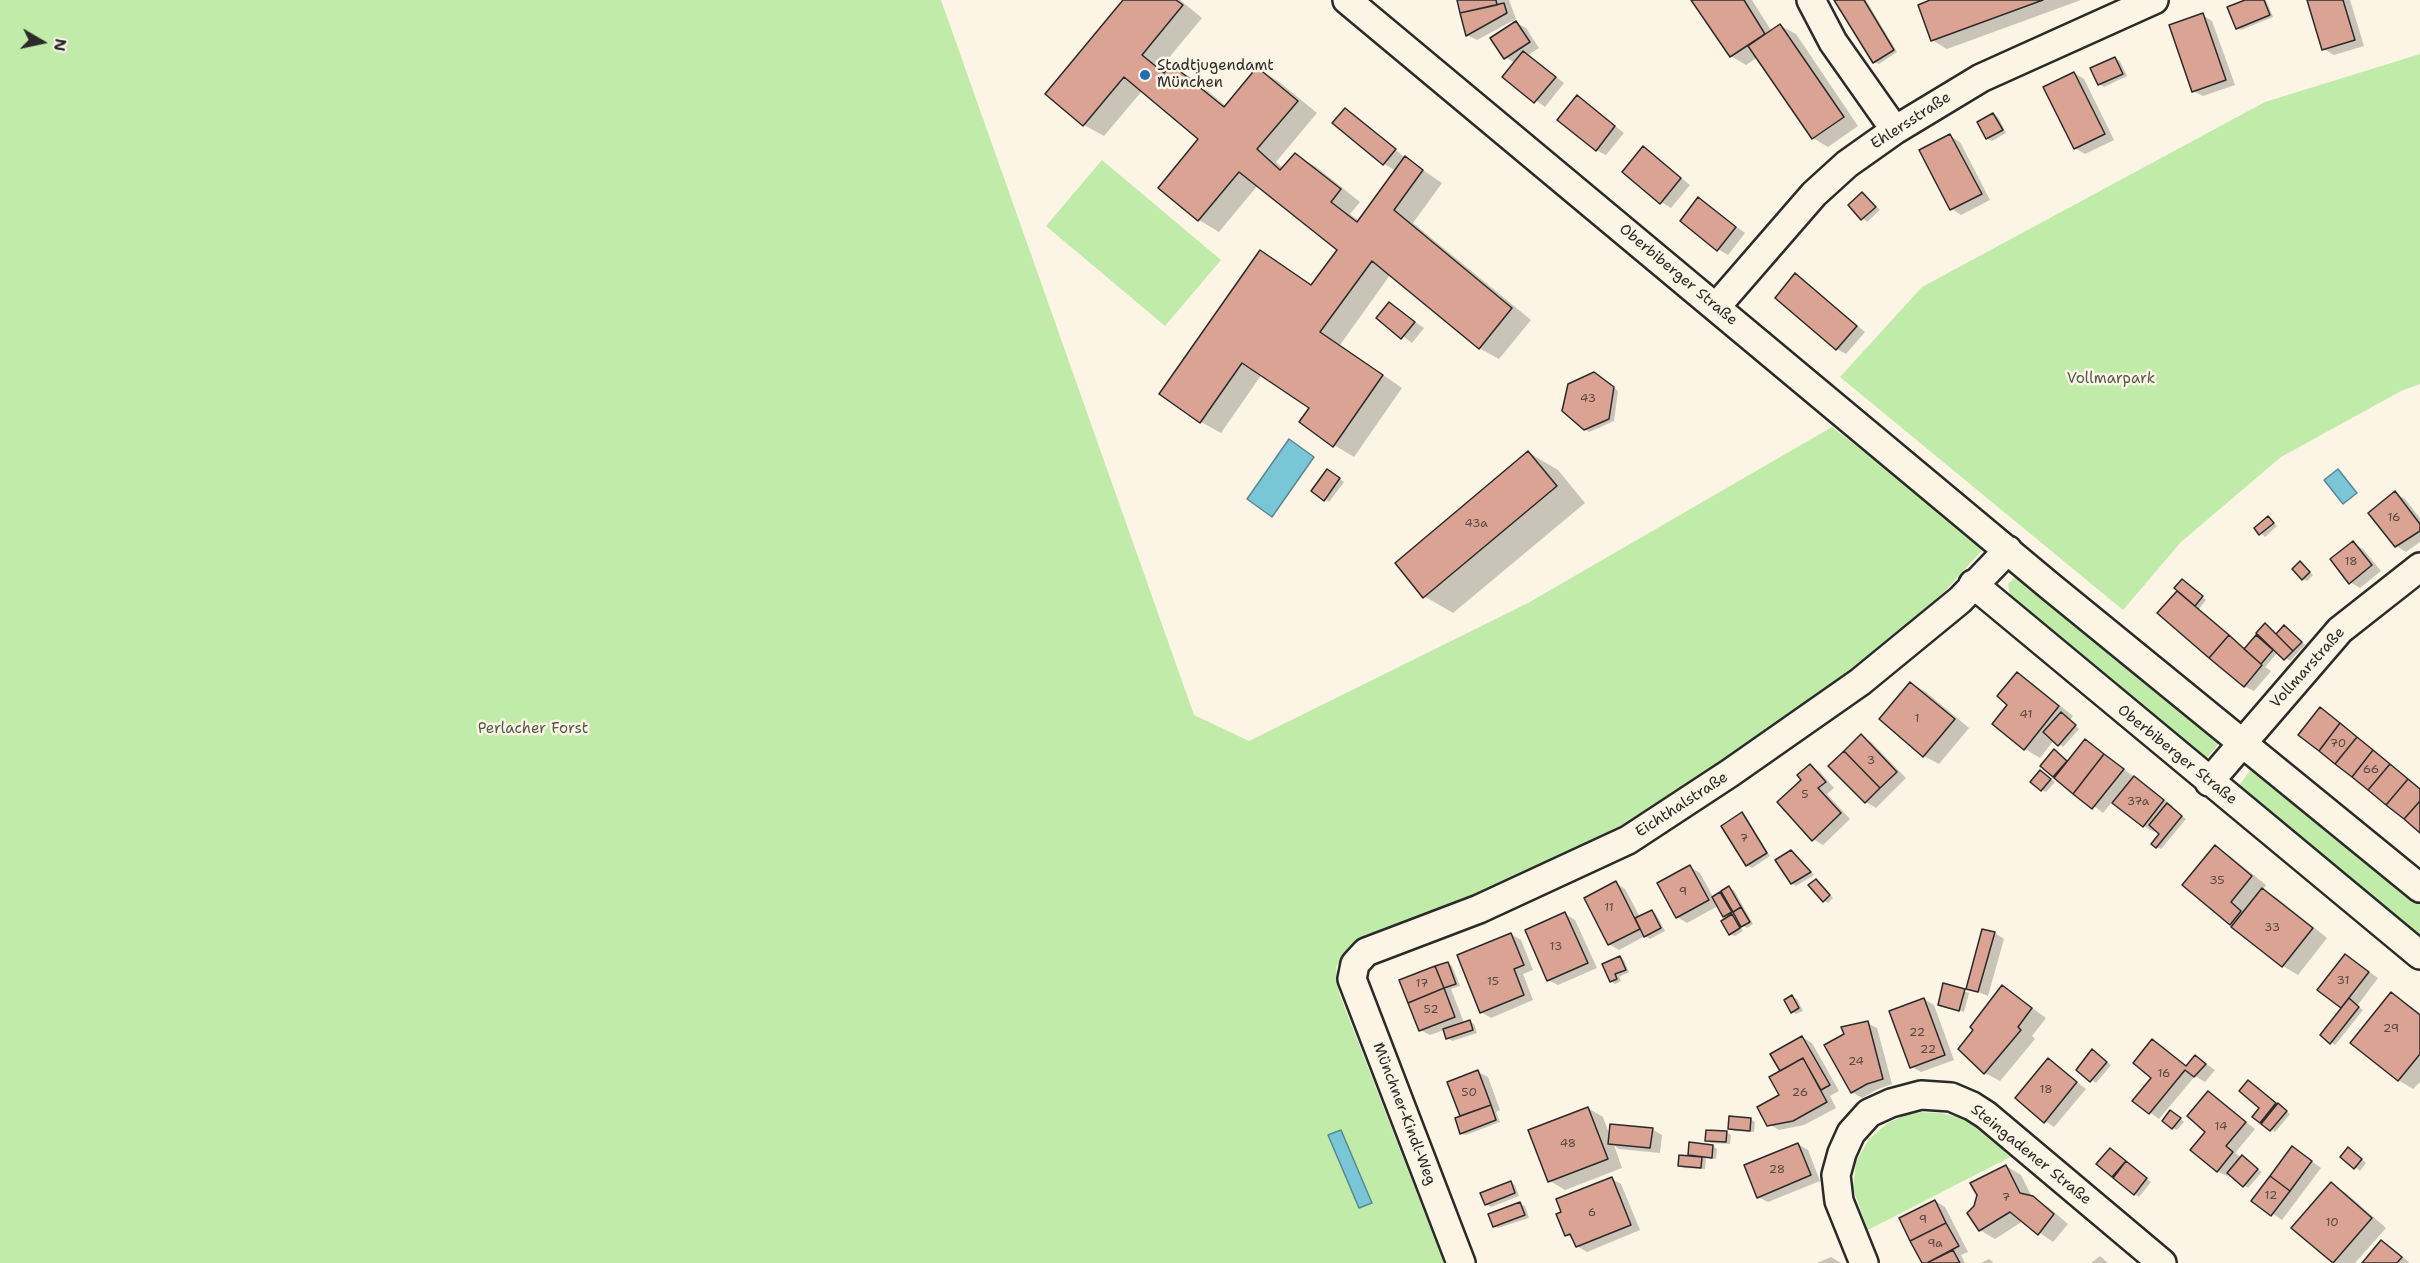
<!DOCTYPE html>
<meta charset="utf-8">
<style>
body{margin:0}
#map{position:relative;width:2420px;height:1263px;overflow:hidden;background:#fcf5e5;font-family:"Shantell Sans",sans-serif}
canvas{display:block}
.north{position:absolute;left:12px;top:12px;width:60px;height:60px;-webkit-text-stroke:4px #fcf5e5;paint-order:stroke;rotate:99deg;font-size:16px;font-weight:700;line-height:24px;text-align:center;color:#2b2b2b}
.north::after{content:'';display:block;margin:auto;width:21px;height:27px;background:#2b2b2b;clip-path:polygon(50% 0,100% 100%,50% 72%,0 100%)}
</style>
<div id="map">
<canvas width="2420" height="1263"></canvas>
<div class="north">N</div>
</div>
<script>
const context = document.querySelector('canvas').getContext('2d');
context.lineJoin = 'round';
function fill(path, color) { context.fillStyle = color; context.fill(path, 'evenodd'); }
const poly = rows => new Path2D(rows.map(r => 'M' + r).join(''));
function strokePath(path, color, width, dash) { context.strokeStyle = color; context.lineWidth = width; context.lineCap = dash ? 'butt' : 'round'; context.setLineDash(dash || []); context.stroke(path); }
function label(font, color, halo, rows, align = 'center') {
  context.font = font + ' "Shantell Sans",sans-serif'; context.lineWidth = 5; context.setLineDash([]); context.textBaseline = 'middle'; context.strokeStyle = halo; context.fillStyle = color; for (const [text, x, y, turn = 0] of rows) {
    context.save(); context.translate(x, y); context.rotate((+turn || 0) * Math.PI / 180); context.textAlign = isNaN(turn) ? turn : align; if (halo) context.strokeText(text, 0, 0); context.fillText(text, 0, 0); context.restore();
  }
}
fill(poly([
 [0,0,941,0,1194,715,1249,741,1528,603,1832,427,1986,546,1945,591,1856,670,1721,767,1620,826,1475,897,1381,931,1348,950,1336,967,1339,993,1444,1263,0,1263],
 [2420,54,2420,384,2401,391,2281,457,2181,542,2123,610,1840,377,1922,287,2265,102],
 [1102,160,1221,260,1165,326,1046,226],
 [2017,575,2219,743,2204,762,2015,604,2010,596,2008,584],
 [2253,767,2420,895,2420,940,2237,788],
 [1913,1112,1940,1113,1962,1118,1983,1131,2010,1157,1868,1230,1853,1189,1856,1162,1869,1139,1888,1123]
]), '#c0eba8');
const water = poly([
 [1289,439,1314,457,1272,517,1247,499,1289,439],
 [2338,469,2357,493,2343,504,2324,480,2338,469],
 [1341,1130,1372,1203,1359,1208,1328,1135,1341,1130]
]);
fill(water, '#79c6d6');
strokePath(water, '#5a8892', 1.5);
fill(poly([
 [1125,0,1180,0,1202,18,1161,67,1167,72,1172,66,1192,78,1227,107,1258,69,1278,81,1317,113,1276,162,1283,168,1295,155,1315,166,1360,202,1350,214,1359,221,1396,171,1384,164,1345,109,1355,115,1404,157,1442,183,1413,223,1531,320,1499,359,1479,348,1390,275,1340,345,1402,388,1354,457,1334,445,1311,407,1262,374,1221,433,1201,422,1261,252,1312,285,1339,250,1258,185,1219,232,1199,220,1160,188,1200,139,1142,91,1104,136,1084,125,1047,94],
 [1459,0,1509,0,1516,19,1477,40,1467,35],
 [1692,0,1752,0,1772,32,1781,26,1796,34,1858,126,1828,147,1813,138,1758,57,1746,65,1731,56],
 [1836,0,1866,0,1897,52,1879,64,1874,62],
 [1934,0,2081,0,1947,49,1932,40],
 [2248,0,2266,0,2273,17,2241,30,2237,28],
 [2309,0,2350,0,2364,46,2334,55,2324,49],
 [2202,15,2212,21,2235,85,2203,96,2193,91],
 [1516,23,1526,28,1539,48,1528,55,1564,83,1545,107,1504,77,1515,63,1505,57],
 [2115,58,2120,61,2127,76,2104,87,2099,84],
 [2074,73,2084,79,2114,140,2085,154,2075,148],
 [1577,97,1624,133,1606,155,1596,150],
 [1993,114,1998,117,2006,133,1992,141,1987,138],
 [1950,136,1960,142,1990,200,1961,215,1952,209],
 [1643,148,1690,185,1671,208,1661,202],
 [1863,194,1880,210,1867,222,1850,205],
 [1699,199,1745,233,1728,255,1718,249],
 [1796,275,1805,281,1865,332,1846,354,1837,349],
 [1389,304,1424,328,1412,343,1378,318],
 [1599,377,1618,391,1614,421,1589,432,1584,429],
 [1529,453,1558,470,1585,503,1453,613,1424,596],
 [1332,473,1344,482,1329,502,1325,499],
 [2395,493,2405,499,2420,518,2420,542,2406,552,2396,546],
 [2268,518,2277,526,2265,537,2256,528],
 [2353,543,2363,549,2381,571,2360,588,2350,582],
 [2300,563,2313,575,2307,581,2303,579],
 [2187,584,2206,600,2199,609,2245,649,2265,625,2277,635,2288,629,2305,645,2290,661,2278,652,2265,667,2271,671,2254,691,2244,686,2177,593,2183,596],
 [2017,674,2032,683,2073,716,2070,720,2079,729,2063,747,2054,740,2040,758,2025,749,1994,724,2010,705],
 [1911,683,1926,692,1969,728,1939,764,1924,756],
 [2320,709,2420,788,2420,831],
 [1861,736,1871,742,1906,778,1876,808,1866,802,1831,766],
 [2086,741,2173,806,2172,808,2186,819,2161,849,2157,847,2162,834,2156,829,2154,832,2144,826,2112,802,2103,813,2042,766,2058,754,2069,762],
 [1811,766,1820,772,1834,788,1827,794,1850,819,1823,845,1813,839,1803,780],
 [2045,774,2055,782,2046,792,2042,790],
 [1742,814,1746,817,1770,856,1752,868,1747,865,1723,826],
 [2215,847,2230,856,2266,885,2263,890,2277,898,2327,938,2298,975,2283,966,2184,885],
 [1791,852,1814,875,1796,886,1792,883],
 [1690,867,1700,873,1713,897,1729,888,1734,890,1753,924,1747,928,1739,923,1743,931,1735,936,1730,934,1728,918,1718,906,1687,923,1677,917],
 [1816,881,1833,898,1828,903,1824,901],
 [1616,883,1625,889,1640,917,1652,911,1656,914,1665,931,1650,939,1645,936,1619,950,1609,944],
 [1565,914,1575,920,1597,968,1558,985,1548,980],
 [1995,933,2004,939,1988,996,1968,988],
 [1511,934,1521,940,1533,970,1523,974,1533,1000,1491,1018,1481,1012],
 [2346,956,2378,978,2357,1006,2363,1010,2335,1045,2331,1042,2343,1008,2320,990],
 [1620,958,1624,960,1629,972,1619,977,1621,981,1615,984,1611,981],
 [1448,963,1452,966,1460,986,1451,989,1464,1023,1470,1022,1474,1024,1477,1033,1452,1041,1448,1038,1444,1030,1430,1035,1420,1030],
 [1944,985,1969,993,1964,1012,1940,1004],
 [2003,987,2046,1018,2032,1036,2035,1039,2000,1081,1985,1073],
 [2392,994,2420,1013,2420,1082,2413,1089,2398,1080],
 [1792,997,1797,999,1803,1011,1796,1014,1792,1011],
 [1924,999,1934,1005,1954,1060,1921,1072,1912,1067],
 [1867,1023,1877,1028,1892,1084,1878,1089,1862,1098,1852,1092,1826,1045],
 [1802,1037,1812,1043,1839,1091,1830,1096,1836,1108,1804,1125,1779,1130,1769,1124,1781,1095,1782,1072],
 [2153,1041,2188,1067,2196,1057,2215,1070,2205,1082,2195,1076,2159,1119,2134,1101,2154,1078],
 [2097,1054,2111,1065,2096,1083,2078,1070],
 [2048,1060,2086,1089,2054,1127,2045,1121],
 [1478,1072,1488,1077,1500,1110,1496,1112,1500,1122,1466,1135,1461,1133,1462,1117,1449,1083],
 [2252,1085,2290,1114,2275,1132,2260,1122,2261,1108],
 [2208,1093,2255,1129,2235,1153,2262,1172,2248,1188,2230,1173,2227,1176,2217,1171,2207,1132],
 [1588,1108,1603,1117,1610,1136,1652,1129,1662,1135,1660,1153,1619,1149,1614,1145,1622,1168,1565,1190,1550,1181],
 [2175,1114,2184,1122,2177,1130,2173,1128],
 [1750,1119,1755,1122,1754,1132,1734,1131,1730,1128],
 [1726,1132,1731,1135,1730,1144,1711,1143,1707,1140],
 [1691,1144,1713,1146,1717,1149,1716,1159,1706,1158,1705,1169,1684,1168,1679,1165,1689,1157],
 [1798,1144,1808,1150,1820,1181,1768,1202,1758,1197],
 [2353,1151,2366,1163,2360,1171,2342,1156],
 [2114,1152,2151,1182,2139,1197,2098,1164],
 [2302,1154,2321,1168,2282,1220,2253,1200],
 [2006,1166,2021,1175,2032,1197,2048,1207,2068,1224,2053,1242,2023,1221,1995,1239,1980,1230],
 [1612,1179,1621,1184,1640,1230,1587,1252,1577,1246,1574,1239,1566,1235],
 [1511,1183,1515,1185,1519,1196,1491,1207,1486,1204],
 [2331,1184,2346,1193,2386,1228,2355,1263,2333,1263,2293,1228],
 [1935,1201,1945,1207,1968,1252,1961,1255,1965,1263,1923,1263],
 [1520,1204,1525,1206,1529,1218,1498,1228,1494,1226],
 [2382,1242,2392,1248,2410,1263,2364,1263],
 [2100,1256,2108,1263,2091,1263],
 [1831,1257,1841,1263,1817,1263],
 [1989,1259,1994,1263,1981,1263]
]), '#0003');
const building = poly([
 [1123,0,1176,0,1183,5,1142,55,1164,73,1171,64,1224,107,1257,67,1298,101,1257,149,1280,170,1295,153,1341,189,1331,202,1357,222,1405,156,1423,170,1394,210,1512,308,1479,349,1372,261,1320,332,1383,375,1333,447,1299,422,1309,408,1242,363,1200,423,1159,394,1260,250,1311,285,1337,250,1239,172,1198,221,1158,188,1198,139,1124,77,1083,126,1045,94,1123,0],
 [1457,0,1496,0,1497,5,1460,13,1457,0],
 [1691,0,1744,0,1765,34,1730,57,1691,0],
 [1834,0,1864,0,1894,50,1873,63,1834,0],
 [1930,0,2043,0,1931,41,1918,5,1930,0],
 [2245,0,2264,0,2270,15,2236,29,2227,7,2245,0],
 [2307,0,2343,0,2355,40,2322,50,2307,0],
 [1504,3,1507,13,1466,36,1460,13,1504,3],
 [2203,13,2226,80,2192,92,2169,25,2203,13],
 [1516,21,1530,42,1504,59,1490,38,1516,21],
 [1780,24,1844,117,1812,139,1748,46,1780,24],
 [1523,51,1556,77,1534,103,1502,77,1523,51],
 [2115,57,2123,74,2098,85,2090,68,2115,57],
 [2074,72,2105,134,2074,149,2043,87,2074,72],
 [1577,95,1615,126,1596,151,1557,120,1577,95],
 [1345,108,1396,149,1383,165,1332,123,1345,108],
 [1993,113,2003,130,1986,139,1977,122,1993,113],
 [1950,134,1982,194,1950,210,1919,150,1950,134],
 [1643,146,1681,178,1660,204,1622,172,1643,146],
 [1862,192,1876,207,1861,220,1848,205,1862,192],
 [1698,197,1736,227,1717,251,1680,221,1698,197],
 [1795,273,1857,326,1836,350,1775,298,1795,273],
 [1389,302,1415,322,1401,339,1376,318,1389,302],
 [1594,372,1614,387,1609,419,1584,430,1562,411,1568,384,1594,372],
 [1528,451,1557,486,1423,598,1395,563,1528,451],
 [1327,469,1340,478,1324,501,1311,491,1327,469],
 [2395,491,2420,524,2420,531,2395,547,2368,513,2395,491],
 [2268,516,2274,523,2259,535,2254,528,2268,516],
 [2353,541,2372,565,2349,584,2330,559,2353,541],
 [2300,561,2310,572,2302,580,2292,569,2300,561],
 [2182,579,2203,596,2195,606,2174,588,2182,579],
 [2177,591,2229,635,2209,658,2157,613,2177,591],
 [2265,623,2293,651,2284,660,2256,633,2265,623],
 [2284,625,2302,642,2293,651,2276,634,2284,625],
 [2229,635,2262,665,2244,687,2209,658,2229,635],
 [2256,635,2273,650,2261,664,2244,649,2256,635],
 [2017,672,2059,706,2024,750,1992,724,2007,705,1997,696,2017,672],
 [1910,682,1955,719,1923,757,1879,719,1910,682],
 [2320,707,2340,723,2319,751,2298,735,2320,707],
 [2061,712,2076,725,2058,746,2043,732,2061,712],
 [2340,723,2357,737,2335,764,2319,751,2340,723],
 [1861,734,1897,772,1880,788,1844,751,1861,734],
 [2357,737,2373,750,2352,777,2335,764,2357,737],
 [2085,739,2104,754,2073,794,2054,778,2085,739],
 [2054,749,2067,761,2053,777,2040,766,2054,749],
 [2373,750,2390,764,2368,790,2352,777,2373,750],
 [1844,751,1880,788,1865,803,1828,766,1844,751],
 [2104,754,2124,769,2092,809,2073,794,2104,754],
 [1810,764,1826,782,1818,788,1841,813,1812,841,1777,802,1801,780,1797,775,1810,764],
 [2390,764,2408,779,2386,805,2368,790,2390,764],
 [2040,770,2051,779,2041,791,2030,782,2040,770],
 [2134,776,2164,800,2143,827,2112,803,2134,776],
 [2408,779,2420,789,2420,801,2404,819,2386,805,2408,779],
 [2420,801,2420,833,2404,819,2420,801],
 [2167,803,2182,816,2156,848,2151,844,2159,834,2149,825,2167,803],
 [1742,812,1767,853,1746,866,1721,826,1742,812],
 [2215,845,2252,876,2231,902,2241,911,2230,925,2182,885,2215,845],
 [1791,850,1811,872,1791,884,1775,860,1791,850],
 [1690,865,1709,900,1676,918,1657,883,1690,865],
 [1816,879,1830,895,1823,902,1808,885,1816,879],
 [1616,881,1640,929,1608,945,1584,898,1616,881],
 [1729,886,1741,907,1733,912,1721,891,1729,886],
 [2262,888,2313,928,2282,967,2231,927,2262,888],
 [1720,892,1732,912,1723,917,1712,897,1720,892],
 [1741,907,1750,922,1741,927,1733,912,1741,907],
 [1652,910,1661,928,1644,937,1635,918,1652,910],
 [1565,912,1588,963,1547,981,1525,930,1565,912],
 [1732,914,1740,928,1729,935,1721,921,1732,914],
 [1982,929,1995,932,1978,992,1966,989,1982,929],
 [1511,933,1524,965,1514,969,1524,995,1480,1013,1457,955,1511,933],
 [2345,954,2369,972,2341,1008,2317,990,2345,954],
 [1620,956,1626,970,1615,974,1617,979,1610,982,1602,964,1620,956],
 [1448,962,1456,984,1444,988,1435,966,1448,962],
 [1435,966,1444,988,1408,1003,1399,980,1435,966],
 [1943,983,1965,989,1959,1011,1938,1005,1943,983],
 [2002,985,2032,1008,2018,1027,2021,1030,1984,1074,1958,1049,1973,1030,1970,1027,2002,985],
 [1444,988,1455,1017,1419,1031,1408,1003,1444,988],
 [2391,992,2420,1015,2420,1054,2398,1081,2350,1043,2391,992],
 [1792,995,1799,1008,1791,1013,1784,1000,1792,995],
 [1924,998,1945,1055,1910,1068,1889,1011,1924,998],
 [2349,998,2359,1007,2330,1044,2320,1035,2349,998],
 [1470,1020,1473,1030,1446,1039,1443,1029,1470,1020],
 [1868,1021,1883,1079,1867,1084,1851,1093,1824,1045,1844,1034,1841,1027,1868,1021],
 [1802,1036,1830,1085,1821,1090,1803,1058,1780,1071,1770,1054,1802,1036],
 [2152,1039,2186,1066,2195,1055,2206,1064,2194,1077,2185,1070,2149,1114,2132,1101,2151,1078,2133,1063,2152,1039],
 [2092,1049,2107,1062,2090,1082,2076,1070,2092,1049],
 [1803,1058,1827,1102,1793,1121,1767,1126,1757,1107,1779,1095,1769,1077,1803,1058],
 [2048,1058,2077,1082,2044,1123,2015,1098,2048,1058],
 [1478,1070,1491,1105,1460,1116,1447,1082,1478,1070],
 [2248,1080,2276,1103,2260,1123,2252,1117,2259,1108,2239,1091,2248,1080],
 [2208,1091,2246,1122,2226,1146,2233,1152,2217,1172,2190,1150,2205,1132,2187,1116,2208,1091],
 [2278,1103,2287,1111,2270,1131,2261,1124,2278,1103],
 [1491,1105,1496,1120,1460,1134,1455,1118,1491,1105],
 [1588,1107,1608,1159,1548,1182,1528,1130,1588,1107],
 [2170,1110,2181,1118,2172,1129,2162,1121,2170,1110],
 [1729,1116,1751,1118,1750,1131,1728,1129,1729,1116],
 [1610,1124,1653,1128,1650,1148,1608,1144,1610,1124],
 [1706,1130,1727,1131,1726,1142,1705,1141,1706,1130],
 [1689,1142,1713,1145,1712,1158,1688,1155,1689,1142],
 [1798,1143,1811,1175,1757,1198,1744,1165,1798,1143],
 [2292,1146,2312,1161,2290,1191,2270,1176,2292,1146],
 [2348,1147,2362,1159,2354,1169,2340,1157,2348,1147],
 [2110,1148,2126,1161,2112,1177,2096,1164,2110,1148],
 [1679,1155,1702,1157,1701,1168,1678,1166,1679,1155],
 [2242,1155,2258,1169,2243,1187,2227,1173,2242,1155],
 [2126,1161,2147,1178,2134,1195,2113,1178,2126,1161],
 [2006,1165,2020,1193,2033,1196,2054,1214,2038,1235,2010,1212,1979,1231,1967,1213,1974,1206,1977,1195,1970,1183,2006,1165],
 [2270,1176,2290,1191,2271,1216,2251,1201,2270,1176],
 [1612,1177,1631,1225,1576,1247,1570,1234,1565,1236,1556,1214,1561,1212,1556,1199,1612,1177],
 [1511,1181,1515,1193,1485,1205,1480,1193,1511,1181],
 [2331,1182,2372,1218,2333,1263,2291,1228,2331,1182],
 [1935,1200,1946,1223,1910,1241,1899,1218,1935,1200],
 [1520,1202,1525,1215,1493,1227,1488,1214,1520,1202],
 [1946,1223,1959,1246,1927,1263,1922,1263,1910,1241,1946,1223],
 [2381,1240,2402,1257,2397,1263,2362,1263,2381,1240],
 [1953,1250,1960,1263,1927,1263,1953,1250]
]);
fill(building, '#daa393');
strokePath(building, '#2b2b2b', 1.5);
const minor = poly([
 [1347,0,2051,587,2420,888],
 [1811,0,1833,42,1895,130],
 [1716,307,1814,194,1847,164,1895,130,1981,78,2154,0],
 [1973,584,2420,955],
 [2209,782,2340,630,2420,567],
 [1461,1263,1352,979,1355,964,1366,952,1479,909,1628,840,1730,773,1860,682,1960,600,2008,550],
 [1864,1263,1839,1201,1836,1175,1842,1153,1851,1133,1869,1113,1891,1103,1921,1095,1951,1097,1972,1106,1986,1115,2162,1263]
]);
strokePath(minor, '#2b2b2b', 32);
strokePath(minor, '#fcf5e5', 27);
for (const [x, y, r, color] of [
 [1145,75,6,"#1f6fb2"]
]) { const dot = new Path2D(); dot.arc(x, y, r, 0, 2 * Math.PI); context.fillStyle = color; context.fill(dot); strokePath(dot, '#fcf5e5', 2); }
label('12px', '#574945', null, [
 ["43",1588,399],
 ["16",2394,518],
 ["43a",1476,524],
 ["18",2351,562],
 ["41",2026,715],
 ["1",1917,719],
 ["70",2338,744],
 ["3",1871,761],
 ["66",2371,770],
 ["5",1805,795],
 ["37a",2138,802],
 ["7",1744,839],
 ["35",2217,881],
 ["9",1683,892],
 ["11",1609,908],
 ["33",2272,928],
 ["13",1556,947],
 ["31",2343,981],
 ["15",1493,982],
 ["17",1422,984],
 ["52",1431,1010],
 ["29",2391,1029],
 ["22",1917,1033],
 ["22",1928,1050],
 ["24",1856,1062],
 ["16",2164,1074],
 ["18",2046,1090],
 ["50",1469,1093],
 ["26",1800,1093],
 ["14",2221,1127],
 ["48",1568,1144],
 ["28",1777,1170],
 ["12",2271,1196],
 ["7",2006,1198],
 ["6",1592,1213],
 ["9",1923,1220],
 ["10",2332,1223],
 ["9a",1935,1244]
]);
label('15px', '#2b2b2b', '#fcf5e5', [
 ["Stadtjugendamt",1157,66],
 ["München",1157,83]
], 'left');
label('15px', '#2b2b2b', '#fcf5e5', [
 ["Ehlersstraße",1911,121,-33],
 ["Oberbiberger Straße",1678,275,40],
 ["Vollmarstraße",2308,668,-48],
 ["Oberbiberger Straße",2177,755,39],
 ["Eichthalstraße",1682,805,-33],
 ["Münchner-Kindl-Weg",1404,1114,69],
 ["Steingadener Straße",2031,1155,39]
]);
label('15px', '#505b4a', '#fcf5e5', [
 ["Vollmarpark",2111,379],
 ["Perlacher Forst",533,729]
]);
</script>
